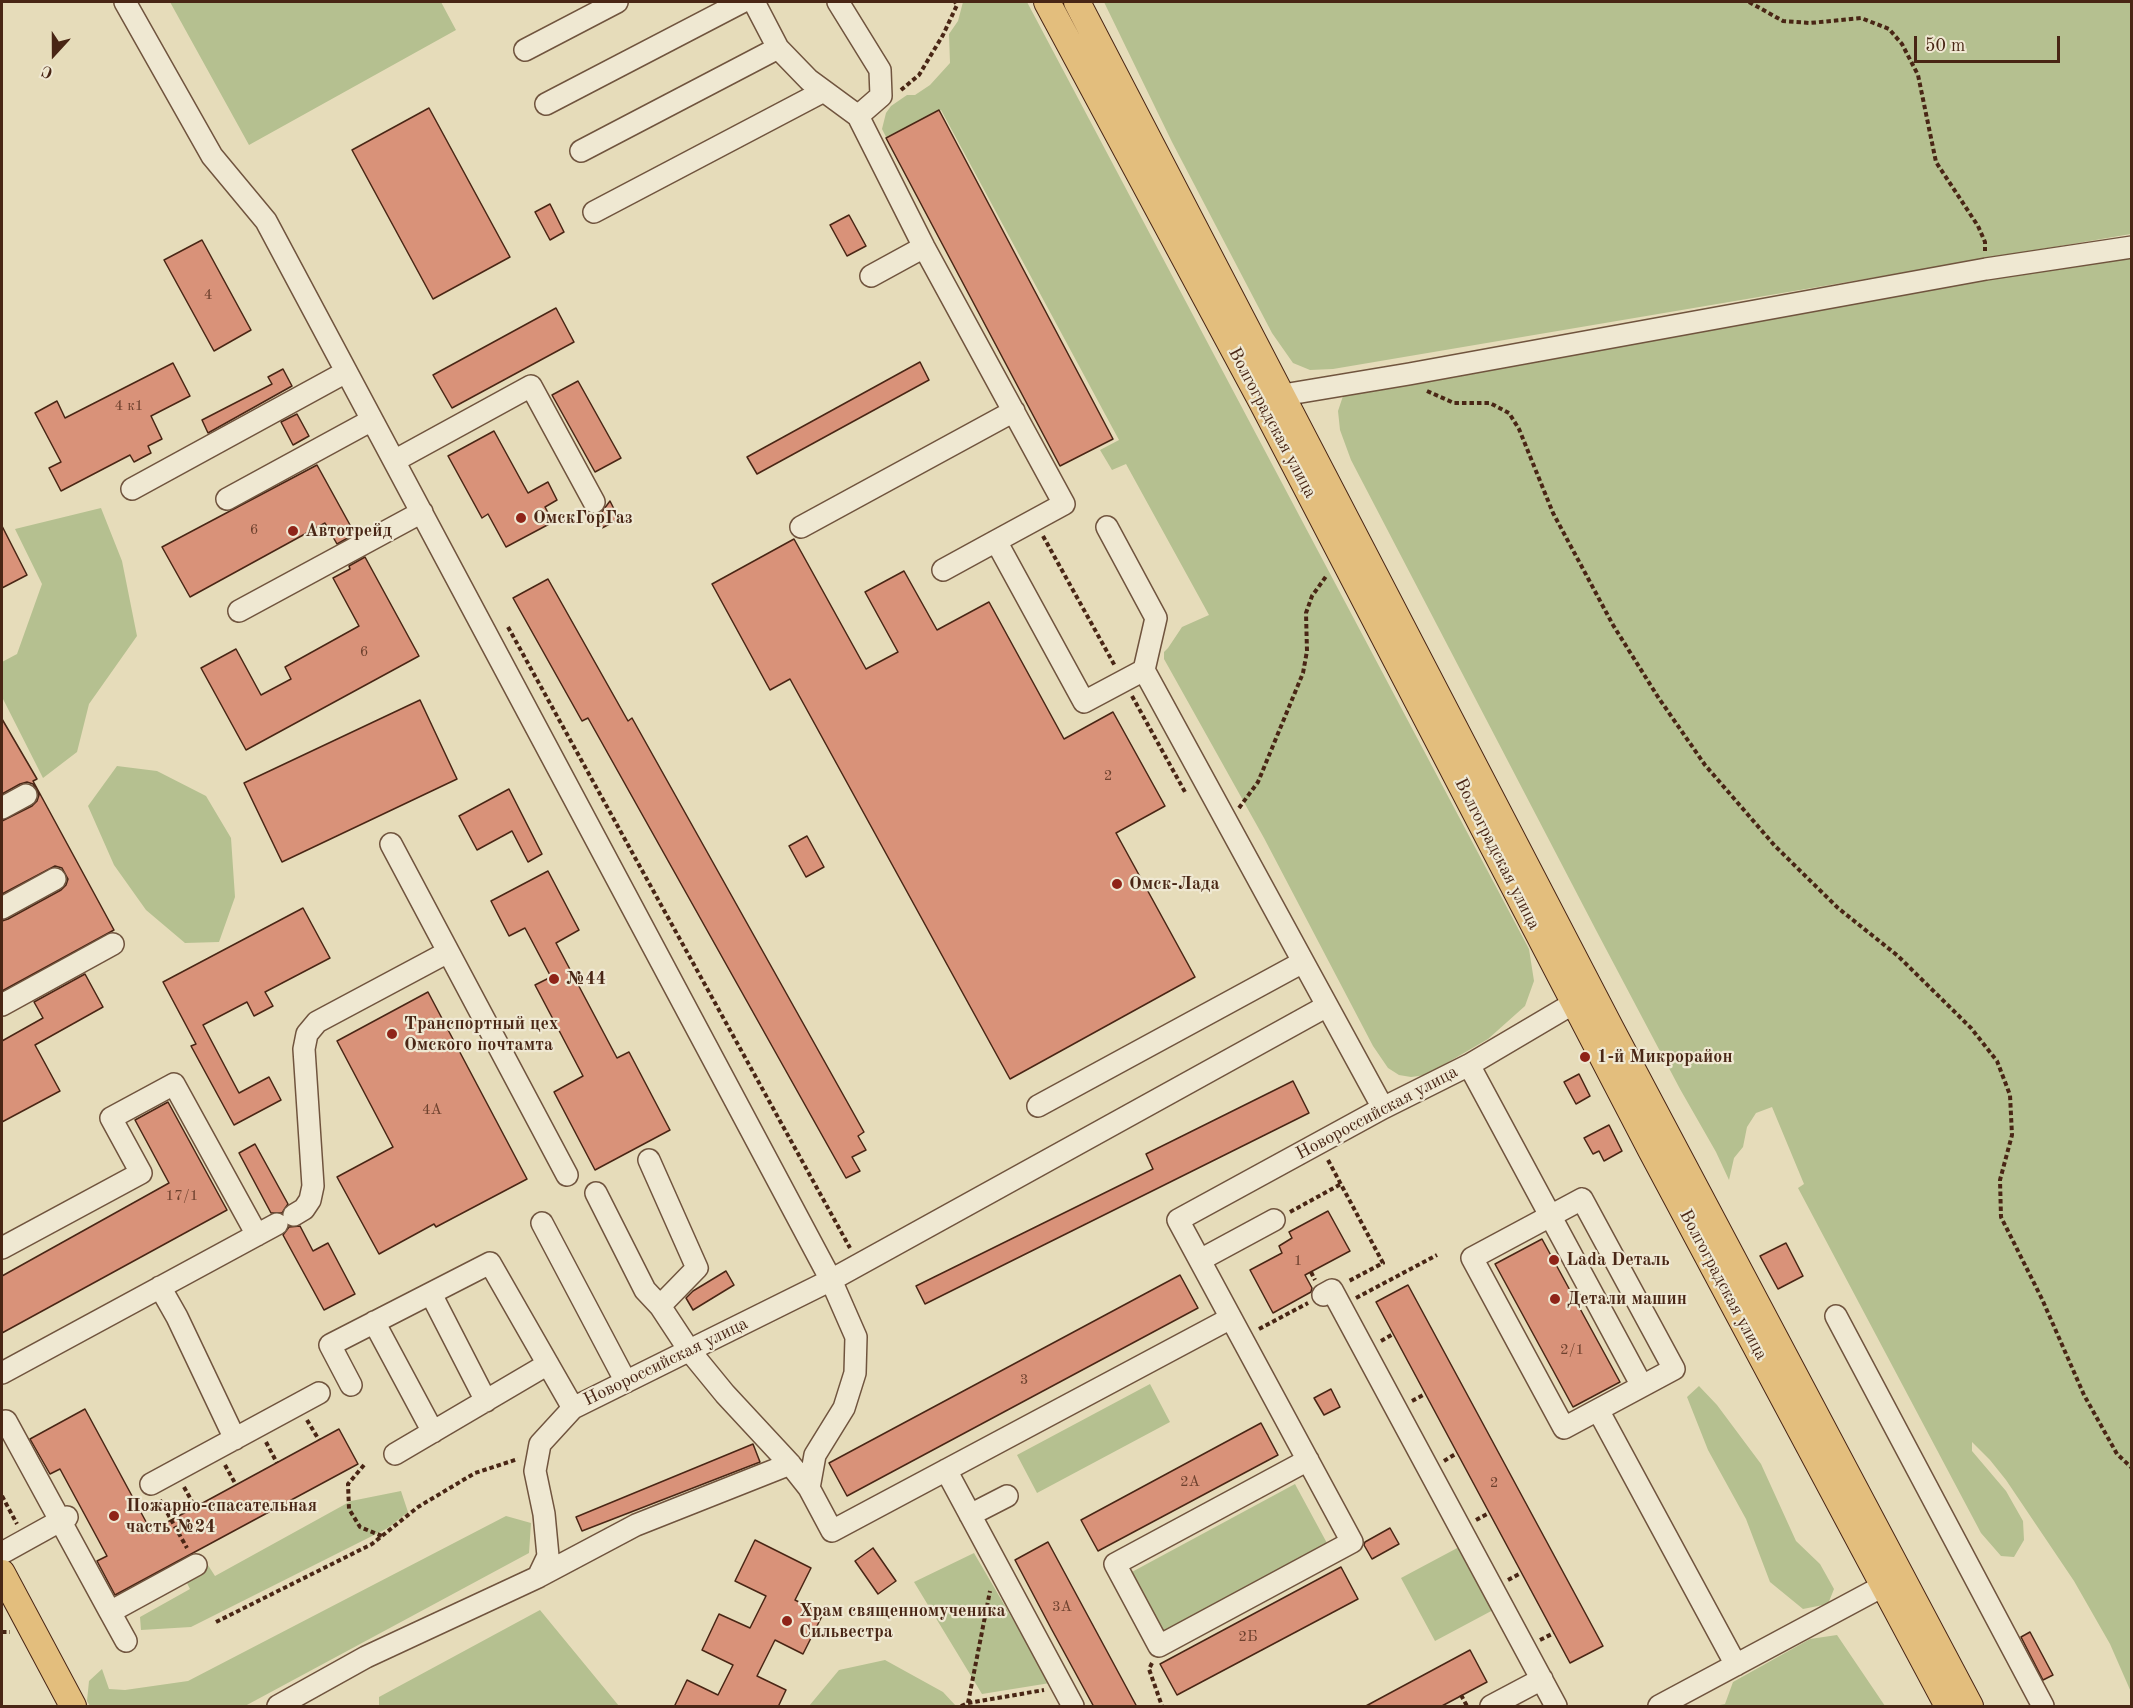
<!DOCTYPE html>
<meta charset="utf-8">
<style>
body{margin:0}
#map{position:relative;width:2133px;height:1708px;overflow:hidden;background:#e6dcba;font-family:"Old Standard TT",serif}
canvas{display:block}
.frame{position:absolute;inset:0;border:3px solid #492615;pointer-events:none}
.north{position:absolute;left:24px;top:24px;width:60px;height:60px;-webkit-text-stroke:4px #efe8d2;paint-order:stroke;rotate:201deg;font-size:16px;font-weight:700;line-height:24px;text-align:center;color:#492615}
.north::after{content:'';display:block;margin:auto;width:21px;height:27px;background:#492615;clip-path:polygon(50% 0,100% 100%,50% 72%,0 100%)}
.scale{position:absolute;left:1914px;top:36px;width:146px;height:27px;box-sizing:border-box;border:3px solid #492615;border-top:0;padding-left:8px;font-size:18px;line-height:21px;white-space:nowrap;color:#492615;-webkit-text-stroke:4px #efe8d2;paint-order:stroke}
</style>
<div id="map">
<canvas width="2133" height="1708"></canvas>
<div class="frame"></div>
<div class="north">С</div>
<div class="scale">50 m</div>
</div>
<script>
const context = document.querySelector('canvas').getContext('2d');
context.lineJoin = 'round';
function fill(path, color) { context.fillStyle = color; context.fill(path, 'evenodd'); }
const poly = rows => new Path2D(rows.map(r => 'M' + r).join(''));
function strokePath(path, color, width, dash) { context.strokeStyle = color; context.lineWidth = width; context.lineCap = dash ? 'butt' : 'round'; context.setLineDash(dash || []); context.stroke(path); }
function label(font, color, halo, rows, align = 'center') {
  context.font = font + ' "Old Standard TT",serif'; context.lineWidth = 4.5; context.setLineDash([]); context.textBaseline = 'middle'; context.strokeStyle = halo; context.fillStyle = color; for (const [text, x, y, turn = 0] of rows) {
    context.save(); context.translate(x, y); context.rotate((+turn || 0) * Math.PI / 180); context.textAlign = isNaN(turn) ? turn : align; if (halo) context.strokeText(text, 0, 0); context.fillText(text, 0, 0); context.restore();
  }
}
fill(poly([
 [170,2,441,2,456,30,249,145],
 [963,2,1027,2,1529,949,1534,981,1525,1006,1488,1039,1426,1075,1411,1077,1399,1075,1388,1068,1373,1046,1264,838,1164,659,1164,652,1168,648,1182,627,1209,615,1126,464,1112,470,1100,450,1119,440,941,110,886,137,882,129,886,113,891,106,907,95,915,95,930,85,950,63,949,34,958,21],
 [1104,2,2131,2,2131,234,1333,369,1310,370,1293,363,1272,333,1172,142],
 [2131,254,2131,1692,2110,1644,2074,1581,2006,1480,1990,1460,1972,1442,1972,1451,2006,1491,2023,1521,2024,1540,2014,1557,2001,1556,1981,1533,1798,1188,1804,1184,1772,1107,1756,1113,1747,1127,1743,1147,1734,1158,1729,1180,1716,1152,1680,1089,1597,932,1351,460,1340,430,1338,411,1343,396,1352,387],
 [101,508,122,561,137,636,89,704,77,752,43,778,2,697,2,662,17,654,42,584,15,529],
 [117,766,157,771,206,796,231,838,235,897,219,942,185,943,146,910,114,865,88,806],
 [1150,1384,1170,1422,1037,1493,1017,1455],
 [1699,1386,1717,1405,1761,1464,1796,1541,1820,1564,1834,1589,1828,1604,1803,1609,1770,1582,1746,1519,1708,1450,1687,1397],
 [1295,1484,1328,1545,1163,1634,1130,1573],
 [401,1491,408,1512,388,1528,191,1627,141,1630,140,1617,190,1589,183,1575,206,1562,215,1576,351,1501],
 [506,1516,531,1523,529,1553,245,1706,90,1706,87,1701,89,1681,102,1669,109,1689,125,1690,188,1681],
 [1461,1546,1495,1609,1435,1641,1401,1578],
 [974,1553,1050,1683,982,1694,914,1582],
 [540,1610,619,1706,379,1706,379,1697],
 [1837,1635,1885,1706,1715,1706,1725,1704,1733,1682,1810,1639],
 [885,1660,943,1692,956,1706,809,1706,839,1670]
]), '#b5c090');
const building = poly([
 [429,108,510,257,433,299,352,150,429,108],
 [939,110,1113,439,1060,466,886,138,939,110],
 [550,204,564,232,550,240,535,212,550,204],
 [849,215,866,246,847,256,830,225,849,215],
 [202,240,251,330,214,351,164,260,202,240],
 [556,308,574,342,452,408,433,375,556,308],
 [920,362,929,380,757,474,747,457,920,362],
 [173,363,190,396,151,416,162,439,148,446,151,453,134,462,130,455,61,491,49,468,61,462,35,413,57,401,65,418,173,363],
 [283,369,292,386,208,433,202,420,272,384,268,377,283,369],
 [578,381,621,458,595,472,552,395,578,381],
 [297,414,309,436,293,445,281,422,297,414],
 [494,431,528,493,548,482,557,500,545,507,553,522,506,547,488,514,482,518,448,456,494,431],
 [317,465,355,534,337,544,325,523,190,597,162,547,317,465],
 [610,501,619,519,602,528,595,514,601,513,610,501],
 [2,526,27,575,2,588,2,526],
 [794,539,866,669,898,652,865,592,904,571,937,630,989,602,1064,739,1113,712,1165,806,1116,833,1195,977,1010,1079,790,679,770,690,712,584,794,539],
 [365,557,419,656,246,750,201,668,236,649,261,695,291,679,285,667,359,626,333,578,350,569,349,566,365,557],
 [548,579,628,721,632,718,864,1132,858,1136,866,1150,852,1157,860,1171,846,1178,588,718,582,721,513,598,548,579],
 [420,700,457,779,282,862,244,783,420,700],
 [2,719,37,779,33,781,114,930,2,991,2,921,8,919,61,890,66,885,68,879,62,868,55,866,2,894,2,821,32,806,37,801,39,795,33,784,27,782,20,784,2,794,2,719],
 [509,789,542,854,528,862,512,831,477,850,459,816,509,789],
 [807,836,824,867,806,877,789,846,807,836],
 [548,871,579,930,556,943,617,1058,629,1052,670,1130,595,1170,554,1092,583,1076,535,985,551,977,525,928,509,936,491,901,548,871],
 [303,908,330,958,265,992,273,1006,254,1016,247,1002,203,1025,239,1093,269,1077,281,1100,234,1125,191,1046,196,1044,163,982,303,908],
 [85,974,103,1007,35,1045,60,1091,2,1122,2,1041,43,1018,34,1002,85,974],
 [428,992,527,1179,436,1227,434,1224,379,1254,337,1177,393,1147,337,1041,428,992],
 [1579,1074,1590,1096,1576,1104,1564,1082,1579,1074],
 [1293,1081,1309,1113,925,1304,916,1286,1153,1169,1146,1154,1293,1081],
 [168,1102,227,1210,2,1333,2,1276,169,1183,135,1120,168,1102],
 [1609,1125,1622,1151,1604,1161,1599,1151,1593,1154,1584,1138,1609,1125],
 [255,1144,288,1204,282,1213,271,1213,239,1153,255,1144],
 [1328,1211,1350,1251,1305,1275,1312,1288,1311,1292,1273,1313,1250,1270,1282,1253,1279,1246,1292,1238,1289,1232,1328,1211],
 [300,1226,313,1251,328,1243,355,1294,324,1310,283,1235,289,1227,300,1226],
 [1542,1239,1620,1382,1573,1407,1495,1264,1542,1239],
 [1786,1243,1803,1276,1778,1289,1760,1256,1786,1243],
 [726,1271,734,1285,693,1310,686,1298,693,1291,726,1271],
 [1180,1275,1198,1308,847,1496,829,1463,1180,1275],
 [1408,1285,1603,1646,1570,1663,1376,1302,1408,1285],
 [1331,1389,1340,1407,1324,1415,1314,1398,1331,1389],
 [85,1409,151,1531,339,1429,358,1464,115,1595,97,1561,107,1556,60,1469,50,1474,30,1439,85,1409],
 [1261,1423,1278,1455,1098,1551,1081,1520,1261,1423],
 [753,1444,760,1462,582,1531,576,1517,753,1444],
 [1390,1528,1399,1544,1372,1559,1364,1545,1365,1542,1390,1528],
 [755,1540,811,1568,795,1600,823,1614,803,1654,775,1640,757,1676,786,1690,778,1707,674,1707,687,1680,718,1695,733,1665,702,1650,719,1614,750,1628,766,1596,735,1581,755,1540],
 [1048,1542,1137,1707,1094,1707,1052,1630,1015,1560,1048,1542],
 [873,1548,896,1581,878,1594,855,1561,873,1548],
 [1341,1567,1358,1599,1177,1695,1160,1664,1341,1567],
 [2030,1632,2053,1675,2043,1680,2021,1637,2030,1632],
 [1470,1650,1487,1682,1440,1707,1364,1707,1470,1650]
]);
fill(building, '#d99279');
strokePath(building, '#492615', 1.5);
const minor = poly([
 [125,2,212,156,266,221,831,1280,856,1337,855,1373,844,1408,815,1455,809,1488],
 [754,2,778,48,809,80,858,116,924,247,1064,504,996,541,1084,702,1144,670,1383,1108],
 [838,2,880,70,881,96,858,116],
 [525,50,617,2],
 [546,104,742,2],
 [581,151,778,48],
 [594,212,824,91],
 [871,276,924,247],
 [1267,400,1283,395,1409,374,1986,269,2132,247],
 [394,461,531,386,594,502],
 [132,489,346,372],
 [227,499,372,420],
 [801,527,1014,411],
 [1107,527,1156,618,1144,670],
 [943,570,996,541],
 [239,611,422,512],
 [2,808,26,795],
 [391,844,567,1175],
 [2,908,55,879],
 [2,1005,113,944],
 [1469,1065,1642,1386],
 [1038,1106,1303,962],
 [649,1160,697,1268,660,1306],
 [596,1193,645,1290,660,1306,689,1350,725,1394,790,1464,809,1488,832,1531,1231,1318],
 [1582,1199,1674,1369,1564,1428,1472,1258,1582,1199],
 [294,1215,304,1209,310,1200,313,1186,304,1049,307,1034,317,1022,448,952],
 [542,1223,626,1382],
 [2,1248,141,1173,111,1118,174,1084,257,1235],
 [1200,1260,1274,1220],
 [160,1287,177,1317,235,1439],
 [431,1294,486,1401],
 [1323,1295,1332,1290,1556,1706],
 [1836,1316,2043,1706],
 [374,1322,433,1432],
 [2,1373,277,1224],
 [351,1385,330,1345,490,1263,573,1408],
 [1598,1410,1736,1665],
 [6,1421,110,1612],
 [395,1454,548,1364],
 [1308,1460,1115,1564,1159,1646,1352,1542,1178,1220,1383,1108,1469,1065,1574,1003],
 [946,1470,1073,1706],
 [151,1484,319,1393],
 [970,1515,1007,1496],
 [2,1553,67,1517],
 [538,1577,548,1556,544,1514,535,1471,540,1444,573,1408,831,1280,1327,1006],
 [126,1641,110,1612,196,1565],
 [278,1706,366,1657,538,1577,636,1525,790,1464],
 [1491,1706,1542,1679],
 [1659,1706,1883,1586]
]);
const major = poly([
 [1047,2,1262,402,1651,1150,1948,1706],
 [1077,2,1611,1029,1970,1706],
 [2,1573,73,1706]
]);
strokePath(minor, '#70543e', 24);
strokePath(major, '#492615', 28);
strokePath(poly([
 [1749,2,1783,21,1810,23,1861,18,1889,29,1902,44,1918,75,1936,162,1978,226,1985,242,1985,251],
 [901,90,919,75,943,35,957,5,955,2],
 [1427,391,1454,403,1490,403,1509,413,1519,429,1553,513,1613,625,1658,697,1705,765,1775,846,1838,908,1898,956,1971,1028,1997,1061,2010,1095,2012,1135,2000,1180,2001,1217,2042,1299,2084,1395,2117,1454,2132,1468],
 [1043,536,1115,666],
 [508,627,850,1248],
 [1132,696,1185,792],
 [1239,808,1258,782,1303,673,1307,651,1306,613,1312,596,1327,575],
 [1328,1160,1383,1263,1347,1282],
 [1290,1212,1341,1184],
 [1311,1272,1315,1280],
 [1356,1298,1437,1255],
 [1259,1329,1308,1303],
 [1381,1341,1393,1334],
 [1412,1401,1425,1394],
 [307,1420,319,1440],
 [266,1442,277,1463],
 [1444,1461,1457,1453],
 [225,1465,236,1485],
 [364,1465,348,1484,349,1509,360,1527,382,1536],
 [184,1487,195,1507],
 [2,1496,17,1524],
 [160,1500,187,1548],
 [1476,1520,1489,1513],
 [1508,1580,1521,1573],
 [216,1622,372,1544,418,1507,475,1473,518,1459],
 [2,1632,10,1632],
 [1540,1640,1554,1633],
 [1152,1663,1149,1669,1162,1706],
 [1461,1695,1467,1706],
 [968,1703,990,1591],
 [961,1706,968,1703,1044,1690]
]), '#492615', 4, [4.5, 3]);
strokePath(minor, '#efe8d2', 21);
strokePath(major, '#e3be7d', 26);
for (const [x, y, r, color] of [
 [521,518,6,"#8f2418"],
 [293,531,6,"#8f2418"],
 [1117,884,6,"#8f2418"],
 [554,979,6,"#8f2418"],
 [392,1034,6,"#8f2418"],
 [1585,1057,6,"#8f2418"],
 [1554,1260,6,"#8f2418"],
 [1555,1299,6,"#8f2418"],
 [114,1516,6,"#8f2418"],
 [787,1621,6,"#8f2418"]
]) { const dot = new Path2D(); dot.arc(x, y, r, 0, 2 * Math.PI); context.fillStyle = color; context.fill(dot); strokePath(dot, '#efe8d2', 2); }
label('15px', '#6d412e', null, [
 ["4",208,295],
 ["4 к1",129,406],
 ["6",254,530],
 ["6",364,652],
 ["2",1108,776],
 ["4А",432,1110],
 ["17/1",182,1196],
 ["1",1298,1261],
 ["2/1",1572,1350],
 ["3",1024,1380],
 ["2А",1190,1482],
 ["2",1494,1483],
 ["3А",1062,1607],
 ["2Б",1248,1637]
]);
label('18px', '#492615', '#efe8d2', [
 ["Волгоградская улица",1272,423,62],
 ["Волгоградская улица",1497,854,63],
 ["Новороссийская улица",1377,1113,-28],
 ["Волгоградская улица",1723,1285,62],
 ["Новороссийская улица",666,1362,-26]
]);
label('bold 18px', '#492615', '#efe8d2', [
 ["ОмскГорГаз",533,518],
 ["Автотрейд",305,531],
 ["Омск-Лада",1129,884],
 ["№44",566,979],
 ["Транспортный цех",404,1024],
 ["Омского почтамта",404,1045],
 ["1-й Микрорайон",1597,1057],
 ["Lada Dеталь",1566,1260],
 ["Детали машин",1567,1299],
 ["Пожарно-спасательная",126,1506],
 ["часть №24",126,1527],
 ["Храм священномученика",799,1611],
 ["Сильвестра",799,1632]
], 'left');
</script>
